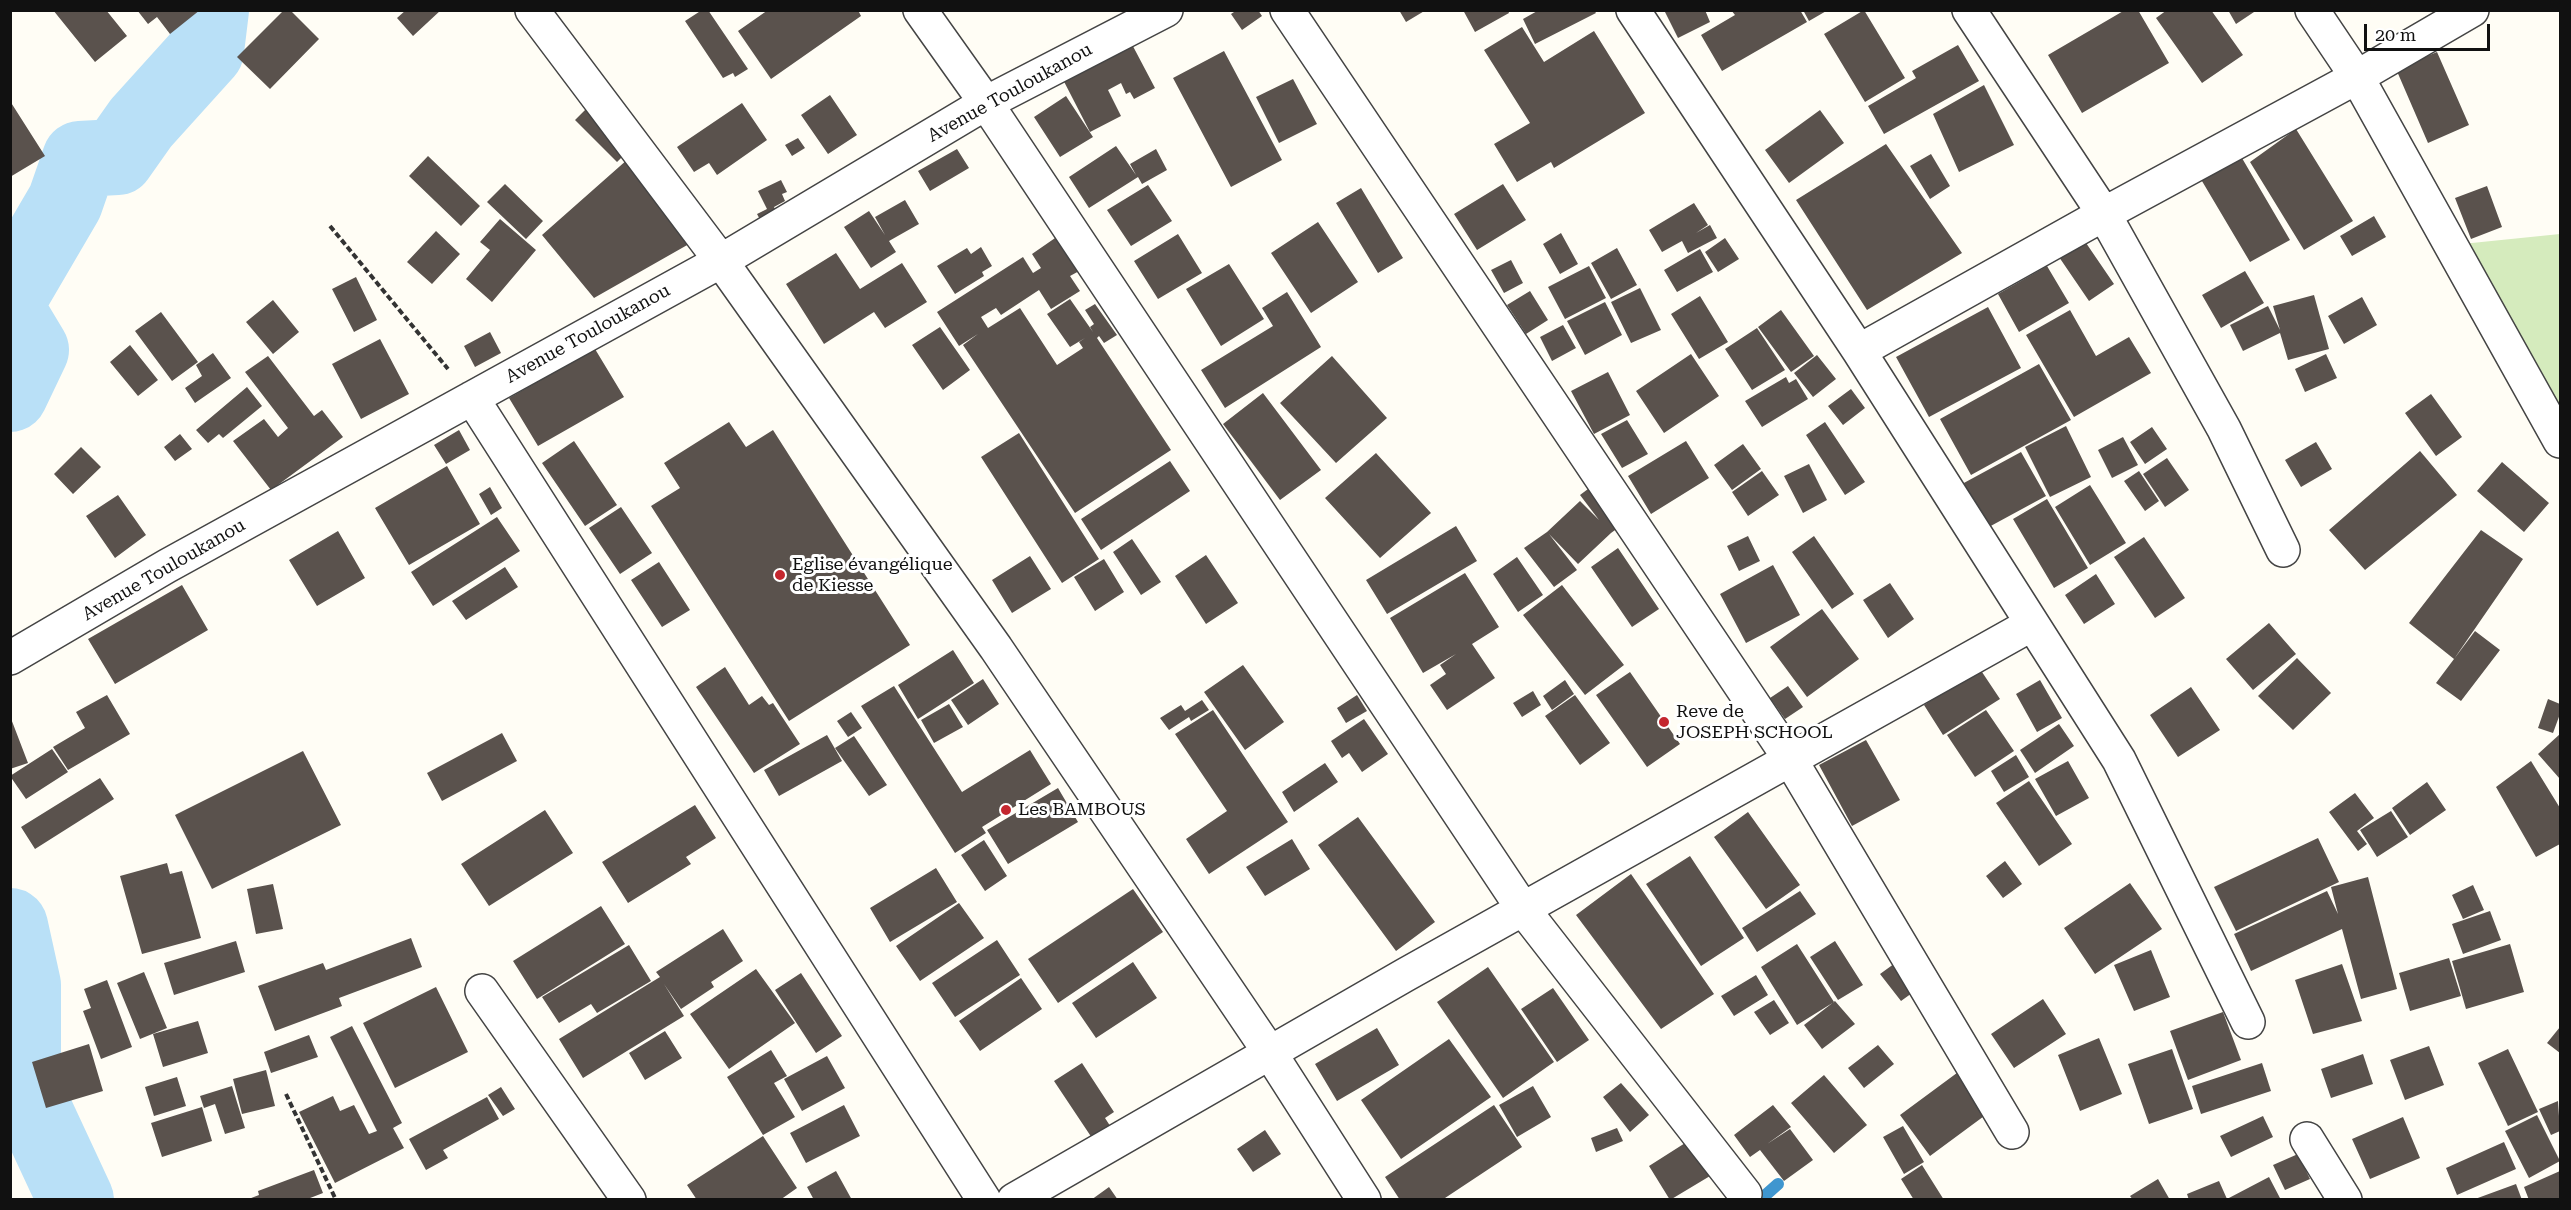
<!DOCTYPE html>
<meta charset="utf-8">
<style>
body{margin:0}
#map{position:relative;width:2571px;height:1210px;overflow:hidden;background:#fffdf5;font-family:"Roboto Serif",serif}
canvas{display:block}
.frame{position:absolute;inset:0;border:12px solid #111;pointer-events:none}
.scale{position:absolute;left:2364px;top:24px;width:126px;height:27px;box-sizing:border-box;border:3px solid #111;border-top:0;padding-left:8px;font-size:18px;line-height:21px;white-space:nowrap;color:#111;-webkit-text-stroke:4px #fff;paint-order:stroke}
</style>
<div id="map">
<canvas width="2571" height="1210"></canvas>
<div class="frame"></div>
<div class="scale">20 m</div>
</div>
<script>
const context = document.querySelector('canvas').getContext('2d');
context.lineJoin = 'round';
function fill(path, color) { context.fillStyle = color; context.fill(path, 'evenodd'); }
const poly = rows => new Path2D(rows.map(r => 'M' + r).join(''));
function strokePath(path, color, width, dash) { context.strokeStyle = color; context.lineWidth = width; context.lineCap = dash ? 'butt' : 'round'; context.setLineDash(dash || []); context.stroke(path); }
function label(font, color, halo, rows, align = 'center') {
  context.font = font + ' "Roboto Serif",serif'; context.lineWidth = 6; context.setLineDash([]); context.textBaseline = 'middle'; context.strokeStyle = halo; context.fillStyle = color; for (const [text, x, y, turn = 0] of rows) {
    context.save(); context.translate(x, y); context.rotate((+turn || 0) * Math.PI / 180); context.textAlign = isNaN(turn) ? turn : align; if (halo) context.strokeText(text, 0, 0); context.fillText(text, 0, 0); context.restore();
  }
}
fill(poly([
 [2560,234,2560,430,2462,244]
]), '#d5ebbd');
strokePath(poly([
 [1760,1200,1778,1184]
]), '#3f96cf', 12);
strokePath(poly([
 [10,296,65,202,80,159,117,157,141,123,206,51,211,10],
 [10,315,31,350,10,394],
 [10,926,23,985,23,1073,29,1099,76,1200]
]), '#b9e0f7', 76);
fill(poly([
 [53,10,106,10,127,36,95,62],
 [137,10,200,10,170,34,157,17,148,24],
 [284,10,290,10,319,39,270,89,237,57],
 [406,10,441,10,413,36,397,18],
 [702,10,708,10,748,69,735,77,733,73,723,78,685,21],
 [768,10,858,10,861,16,771,79,738,31],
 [1237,10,1258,10,1262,16,1242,30,1231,14],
 [1399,10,1426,10,1406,22],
 [1463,10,1508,10,1509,13,1475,32],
 [1539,10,1594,10,1596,13,1535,44,1523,19],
 [1664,10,1705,10,1710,22,1678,38],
 [1731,10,1800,10,1807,22,1722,71,1701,35,1735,15],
 [1803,10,1828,10,1809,21],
 [1864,10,1905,78,1865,102,1824,34],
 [2125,10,2138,10,2169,63,2082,113,2048,55],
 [2167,10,2211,10,2243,55,2202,83,2156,18],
 [2228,10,2257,10,2236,24],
 [1522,27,1544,62,1594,31,1645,113,1554,168,1551,162,1517,182,1494,144,1530,123,1484,50],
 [1126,33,1155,88,1134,99,1130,92,1126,94,1121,83,1108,90,1121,116,1090,132,1057,68],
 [1958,45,1979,81,1884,134,1868,106,1916,78,1912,71],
 [1224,51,1282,160,1231,187,1173,78],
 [2437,52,2469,125,2428,143,2396,69],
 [1293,79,1317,124,1279,143,1256,97],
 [1984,85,2014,145,1959,172,1933,114],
 [830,95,857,135,828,154,801,115],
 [1066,96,1093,137,1060,157,1034,117],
 [10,101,45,156,10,177],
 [742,103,767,140,717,175,709,163,694,172,677,147],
 [590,105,632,147,617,162,575,120],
 [1820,110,1844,143,1789,183,1765,150],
 [2296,129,2353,221,2304,250,2250,162],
 [798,138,805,148,792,156,785,145],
 [1886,144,1962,253,1867,310,1796,200],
 [1116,146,1136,175,1130,164,1156,149,1167,170,1142,184,1138,177,1089,208,1069,177],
 [957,149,969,168,930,191,918,171],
 [2239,153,2290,240,2250,262,2199,176],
 [1931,154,1950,186,1930,199,1910,166],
 [428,156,480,206,461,226,409,176],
 [628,159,689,244,594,298,542,235],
 [781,180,787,192,782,194,785,201,774,207,780,220,764,227,757,214,767,209,758,191],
 [505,184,543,221,526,239,487,202],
 [1503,184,1526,220,1477,250,1454,214],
 [1148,185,1172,221,1131,246,1107,210],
 [2487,186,2502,227,2471,239,2455,198],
 [1361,188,1403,258,1378,273,1336,203],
 [905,200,919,224,889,241,896,252,871,268,844,227,869,211,885,235,875,217],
 [1694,203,1708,225,1696,233,1710,225,1717,238,1688,253,1682,241,1662,252,1649,230],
 [2374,216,2386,237,2352,256,2340,236],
 [500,219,536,250,492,302,466,279,490,250,480,242],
 [1318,222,1358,282,1311,313,1271,253],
 [436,231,460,254,432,284,407,262],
 [1561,233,1578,264,1560,274,1543,244],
 [1178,234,1202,273,1158,299,1134,261],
 [1058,236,1081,270,1070,276,1080,291,1051,309,1039,290,1001,315,996,308,981,317,988,328,1020,308,1057,365,1083,348,1079,342,1085,338,1070,347,1047,314,1070,299,1093,332,1090,327,1094,324,1085,310,1095,304,1117,335,1104,343,1099,336,1097,338,1171,450,1075,513,963,345,978,334,959,346,937,312,1023,257,1033,273,1041,268,1032,254],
 [1725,238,1739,259,1718,272,1705,252],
 [2084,240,2114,284,2089,301,2059,257],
 [981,247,992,266,982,272,984,276,955,294,937,266,967,248,971,254],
 [1617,248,1637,285,1611,299,1591,263],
 [1700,249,1713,272,1677,292,1664,270],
 [836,253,860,289,902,263,927,302,885,328,874,312,824,344,786,284],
 [1511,260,1523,283,1504,293,1491,270],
 [1229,264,1264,319,1221,346,1186,289],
 [1589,266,1606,298,1565,319,1548,287],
 [2047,266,2069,303,2019,332,1998,294],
 [2245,271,2264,303,2221,328,2202,295],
 [356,277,377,320,354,332,332,289],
 [1640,288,1661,330,1631,343,1611,302],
 [1530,291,1548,320,1526,334,1507,305],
 [1287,292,1321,347,1225,408,1201,370,1273,326,1262,308],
 [2314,295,2329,349,2288,360,2280,333,2243,351,2230,325,2268,306,2280,330,2273,306],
 [1700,296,1728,342,1699,359,1671,314],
 [2362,297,2377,325,2344,344,2328,316],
 [273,300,299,332,273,354,246,322],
 [1605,302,1622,335,1585,355,1567,321],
 [1988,307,2021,368,1929,417,1896,357],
 [1781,310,1814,356,1791,372,1758,327],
 [2070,310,2096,356,2129,337,2151,373,2074,417,2026,335],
 [161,312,198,362,172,381,135,331],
 [1563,325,1576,348,1552,361,1540,337],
 [940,327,970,370,943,390,912,345],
 [1757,328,1785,370,1752,390,1725,349],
 [490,332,501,353,475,367,464,346],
 [380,339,409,394,361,419,332,364],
 [130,345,158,380,138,396,110,362],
 [595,349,624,397,538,446,509,398],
 [213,353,231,378,195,403,185,388,202,376,196,365],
 [1691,354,1719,396,1664,433,1636,391],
 [2326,354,2337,378,2305,392,2295,369],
 [1817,355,1836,379,1813,397,1794,373],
 [268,356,314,416,322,410,343,437,271,490,233,441,264,419,278,437,288,428,245,372],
 [1332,356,1387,418,1336,463,1280,403],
 [2039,364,2071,420,1971,475,1940,419],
 [1608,372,1630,415,1594,434,1571,391],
 [1786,377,1789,383,1796,379,1808,399,1762,427,1745,401],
 [247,387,262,406,223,438,219,434,208,443,196,430],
 [1851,389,1865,408,1843,425,1828,406],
 [1263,393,1321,470,1280,500,1223,424],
 [2431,394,2462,437,2436,456,2405,413],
 [1627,420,1648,454,1622,468,1601,434],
 [729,422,746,447,773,430,910,645,789,721,651,506,680,488,664,463],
 [1825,422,1865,482,1845,495,1806,435],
 [2066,426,2091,477,2050,497,2025,447],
 [2152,427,2167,449,2145,464,2130,442],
 [459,430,470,450,446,464,434,445],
 [1019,433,1099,559,1062,583,981,457],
 [180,434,192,449,175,461,164,447],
 [2123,437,2138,465,2112,478,2098,450],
 [574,441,617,505,585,526,542,463],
 [1686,441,1709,478,1651,514,1628,476],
 [2316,442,2332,469,2301,487,2285,460],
 [1743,444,1761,469,1732,490,1714,465],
 [81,447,101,467,73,494,54,474],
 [2420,451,2457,495,2365,570,2329,530],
 [2021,452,2046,496,1987,528,1962,484],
 [1376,453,1431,513,1380,558,1325,498],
 [2167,458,2189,490,2165,507,2143,474],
 [1170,461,1190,491,1101,550,1081,519],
 [2502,462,2549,503,2524,532,2477,491],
 [1809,464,1827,500,1803,513,1784,476],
 [447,466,480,524,409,565,375,508],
 [1762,471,1779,495,1748,516,1732,492],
 [2139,471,2159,501,2145,511,2124,481],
 [1604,477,1633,517,1611,533,1578,564,1549,534,1577,570,1554,587,1524,548,1547,532,1580,501,1599,520,1580,495],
 [2090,485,2126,543,2090,565,2055,507],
 [490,487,502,508,491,515,479,494],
 [118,495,146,535,115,558,86,516],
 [2047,499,2088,568,2054,588,2013,519],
 [621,507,652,553,620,574,589,528],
 [497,517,520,551,433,606,411,572],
 [1456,526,1477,561,1387,614,1366,580],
 [2481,530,2523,559,2454,659,2409,623],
 [338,531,365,578,317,606,289,560],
 [1748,536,1760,561,1739,571,1727,546],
 [1814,536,1854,594,1832,609,1792,552],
 [2144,537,2185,598,2155,618,2114,557],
 [1132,539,1161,582,1141,595,1113,552],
 [1618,548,1659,609,1632,627,1591,567],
 [1206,555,1238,603,1206,624,1175,576],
 [1030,556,1051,589,1012,613,992,580],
 [1517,557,1543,595,1518,612,1493,574],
 [1104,559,1124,592,1095,611,1074,577],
 [659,562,690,610,662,627,631,580],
 [1773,565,1800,615,1746,643,1720,594],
 [505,567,518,587,466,620,452,601],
 [1465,573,1499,627,1472,644,1495,678,1447,710,1430,685,1446,674,1440,665,1456,654,1423,673,1390,618],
 [2096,574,2115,604,2084,624,2065,595],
 [1890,583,1914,619,1888,638,1863,600],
 [182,585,208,630,115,684,88,639],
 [1562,585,1624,665,1585,695,1523,615],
 [1822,609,1859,659,1807,697,1770,647],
 [2269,623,2296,654,2253,690,2226,659],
 [2475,631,2500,650,2461,701,2436,683],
 [953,650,974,683,918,719,898,685],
 [2297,658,2331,693,2293,730,2258,696],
 [1243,665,1284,722,1245,750,1204,692],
 [725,667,749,705,762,696,769,705,773,703,800,744,754,773,696,687],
 [1980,669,2000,699,1943,735,1924,705],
 [1630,672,1680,744,1647,767,1596,695],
 [983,679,999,704,968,725,951,700],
 [1565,680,1574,694,1552,710,1543,696],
 [2040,680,2062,718,2037,732,2016,694],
 [894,686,962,792,1030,750,1051,784,982,827,986,833,955,853,861,706],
 [1788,686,1803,707,1785,719,1770,698],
 [2191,687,2220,730,2178,757,2150,715],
 [1533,691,1541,705,1522,717,1513,703],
 [107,695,130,734,68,770,53,747,85,728,76,712],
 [1357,695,1367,711,1346,723,1337,708],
 [1575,695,1610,743,1580,765,1545,716],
 [2548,699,2560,704,2560,714,2553,733,2538,728],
 [1202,700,1209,710,1191,721,1189,717,1169,730,1160,718,1181,705,1185,711],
 [949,704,963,727,934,743,921,720],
 [1213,710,1288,822,1209,874,1186,839,1227,811,1175,734],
 [1986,710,2014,751,1975,777,1947,735],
 [851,712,862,728,848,737,837,721],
 [10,716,28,763,10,769],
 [1364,719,1388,754,1362,772,1349,753,1342,758,1331,741],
 [2059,724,2074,746,2035,773,2020,750],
 [502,733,517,761,442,801,427,773],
 [2560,734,2560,779,2538,754],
 [827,735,842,761,779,796,764,770],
 [854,736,887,785,869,796,835,748],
 [1866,740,1900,800,1852,826,1819,765],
 [52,749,68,772,26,799,10,776],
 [303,751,341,825,212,889,175,815],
 [2016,755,2029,777,2004,792,1991,771],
 [2068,761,2089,798,2056,816,2035,779],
 [2531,761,2560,808,2560,844,2536,857,2496,787],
 [1325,763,1338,782,1294,812,1282,792],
 [100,778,114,799,35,849,21,827],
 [2029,781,2072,844,2039,866,1996,803],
 [2427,782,2446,810,2410,835,2392,808],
 [1058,788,1078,822,1008,864,987,830],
 [2355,793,2374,818,2357,831,2367,844,2358,851,2329,812],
 [695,805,716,838,686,857,691,864,628,903,602,862],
 [545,810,573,853,489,906,461,864],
 [2391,811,2408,837,2377,857,2360,830],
 [1748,812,1800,885,1766,909,1714,837],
 [1358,817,1435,922,1396,951,1318,845],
 [2318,838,2339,882,2236,931,2214,887],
 [1292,839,1310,869,1265,896,1246,867],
 [984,840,1007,876,985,891,961,855],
 [1690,856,1744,938,1701,966,1646,884],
 [2005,861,2022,884,2003,898,1986,876],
 [167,863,170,874,182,871,201,938,142,954,120,876],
 [936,868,957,902,890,942,870,908],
 [1631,874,1714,994,1661,1029,1576,915],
 [2368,877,2397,989,2361,999,2342,929,2251,971,2234,934,2327,891,2338,914,2331,887],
 [2130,883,2162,929,2095,974,2064,928],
 [273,884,283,929,256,934,247,889],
 [2473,885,2484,910,2463,919,2452,895],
 [1133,889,1163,932,1058,1003,1028,959],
 [1800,891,1816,914,1757,952,1742,928],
 [959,903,984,938,920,981,896,946],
 [601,906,625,944,537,999,513,961],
 [2490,911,2501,940,2463,954,2452,924],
 [723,929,743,961,711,982,714,987,681,1009,664,984,684,1016,583,1078,559,1039,660,977,656,972],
 [411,938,422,967,339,998,342,1006,275,1031,258,986,323,963,326,970],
 [997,940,1020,975,955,1017,932,983],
 [236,941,245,972,174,995,164,963],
 [1835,941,1863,985,1838,1000,1810,957],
 [1797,944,1834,1002,1797,1025,1761,967],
 [2510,944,2524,992,2466,1009,2452,961],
 [629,945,651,981,597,1013,591,1004,559,1023,542,997],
 [2151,950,2170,997,2134,1011,2114,965],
 [2449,958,2461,996,2410,1011,2399,973],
 [1898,961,1919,988,1901,1001,1880,974],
 [1133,962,1157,998,1096,1038,1072,1003],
 [2342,964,2362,1021,2313,1034,2295,980],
 [1488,967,1554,1062,1503,1098,1437,1002],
 [756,969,795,1023,729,1069,690,1014],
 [144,972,167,1028,140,1039,117,983],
 [801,973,842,1036,816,1053,775,990],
 [1756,975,1768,995,1734,1016,1721,996],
 [1021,978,1042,1009,980,1051,959,1021],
 [107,980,132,1047,101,1059,83,1011,91,1008,84,989],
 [436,987,468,1052,395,1088,363,1023],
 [1553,988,1589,1040,1557,1062,1521,1009],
 [2043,999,2066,1034,2014,1068,1991,1034],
 [1774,1000,1789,1023,1770,1035,1754,1012],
 [1835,1001,1855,1024,1822,1049,1804,1025],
 [2223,1012,2241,1060,2188,1080,2170,1031],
 [198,1021,208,1053,163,1067,153,1034],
 [352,1026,402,1123,393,1128,404,1148,335,1183,299,1112,333,1096,340,1111,354,1105,369,1134,377,1131,330,1037],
 [2560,1027,2560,1053,2547,1043],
 [1377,1028,1399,1065,1337,1101,1315,1064],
 [665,1031,682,1058,645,1080,629,1053],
 [309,1035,318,1057,271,1073,264,1052],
 [2099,1038,2122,1094,2080,1111,2058,1055],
 [1449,1039,1491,1097,1401,1159,1361,1100],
 [89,1044,103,1091,46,1108,32,1062],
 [1878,1045,1894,1064,1864,1088,1848,1068],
 [2429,1046,2444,1085,2405,1100,2390,1060],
 [2172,1049,2193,1109,2149,1124,2128,1064],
 [2508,1049,2538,1112,2508,1126,2478,1063],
 [771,1050,787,1076,774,1083,795,1117,763,1135,727,1077],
 [2363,1054,2373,1084,2331,1098,2321,1069],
 [827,1056,845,1088,802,1111,784,1079],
 [1082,1063,1114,1112,1105,1118,1116,1135,1098,1147,1054,1081],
 [2262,1063,2271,1091,2201,1114,2192,1086],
 [1965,1067,1995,1108,1930,1156,1900,1115],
 [266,1070,275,1106,242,1114,233,1079],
 [1824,1075,1867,1125,1834,1153,1791,1103],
 [177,1077,186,1106,154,1116,145,1087],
 [1621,1083,1649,1115,1630,1132,1603,1097],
 [232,1086,245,1128,225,1134,215,1104,204,1108,200,1096],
 [1533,1086,1551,1117,1517,1137,1499,1105],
 [501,1087,515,1109,503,1116,488,1095],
 [487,1097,499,1119,443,1150,448,1158,426,1170,409,1139],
 [2558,1101,2560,1131,2551,1135,2539,1109],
 [844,1105,860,1136,806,1163,790,1133],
 [1494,1105,1522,1147,1442,1200,1400,1200,1385,1177],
 [1773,1105,1791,1127,1767,1144,1790,1129,1813,1160,1784,1181,1760,1150,1750,1157,1734,1135],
 [202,1107,212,1141,162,1157,151,1123],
 [2537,1115,2560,1161,2529,1178,2505,1131],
 [2263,1116,2273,1137,2231,1157,2220,1136],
 [2403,1117,2420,1158,2370,1179,2352,1139],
 [1903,1126,1924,1162,1904,1174,1883,1137],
 [1617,1128,1623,1141,1596,1152,1591,1138],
 [1265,1130,1281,1154,1253,1172,1237,1149],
 [763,1136,797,1188,780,1200,697,1200,687,1185],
 [1693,1138,1715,1173,1670,1200,1649,1166],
 [2504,1142,2516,1169,2457,1195,2446,1168],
 [2298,1154,2310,1179,2285,1190,2273,1165],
 [1922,1165,1944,1200,1914,1200,1901,1179],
 [314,1170,323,1193,305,1200,246,1200,259,1195,258,1191],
 [836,1171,852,1200,814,1200,807,1187],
 [2560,1171,2560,1200,2529,1200,2524,1187],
 [2269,1177,2281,1200,2189,1200,2187,1194,2219,1181,2227,1199],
 [2158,1179,2170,1200,2133,1200,2130,1196],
 [2516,1184,2522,1200,2475,1200,2475,1199],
 [1109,1187,1118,1200,1091,1200]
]), '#5a524d');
const minor = poly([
 [532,10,721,261,996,648,1270,1053,1364,1200],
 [920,10,986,103,1523,909,1745,1194],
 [1287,10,1790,759,2012,1132],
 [1633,10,1859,351,2119,760,2248,1022],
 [1969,10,2104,214,2224,429,2283,550],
 [2312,10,2357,77,2560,441],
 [1859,351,2104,214,2357,77,2472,10],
 [472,398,984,1200],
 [10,658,167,566,721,261,986,103,1166,10],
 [482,991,629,1200],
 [2307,1139,2345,1200],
 [1014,1200,1405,975,2032,624]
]);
strokePath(minor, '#444', 36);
strokePath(poly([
 [330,226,448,369],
 [286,1094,336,1200]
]), '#333', 4, [6, 3]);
strokePath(minor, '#fff', 33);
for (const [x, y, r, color] of [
 [780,575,6,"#c4262e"],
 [1664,722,6,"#c4262e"],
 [1006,810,6,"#c4262e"]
]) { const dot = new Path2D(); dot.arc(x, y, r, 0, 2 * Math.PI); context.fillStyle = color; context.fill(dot); strokePath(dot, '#fff', 2); }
label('18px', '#111', '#fff', [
 ["Avenue Touloukanou",1010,93,-29],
 ["Avenue Touloukanou",588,334,-29],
 ["Avenue Touloukanou",164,570,-30]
]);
label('18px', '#111', '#fff', [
 ["Eglise évangélique",792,565],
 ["de Kiesse",792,586],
 ["Reve de",1676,712],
 ["JOSEPH SCHOOL",1676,733],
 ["Les BAMBOUS",1018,810]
], 'left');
</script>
